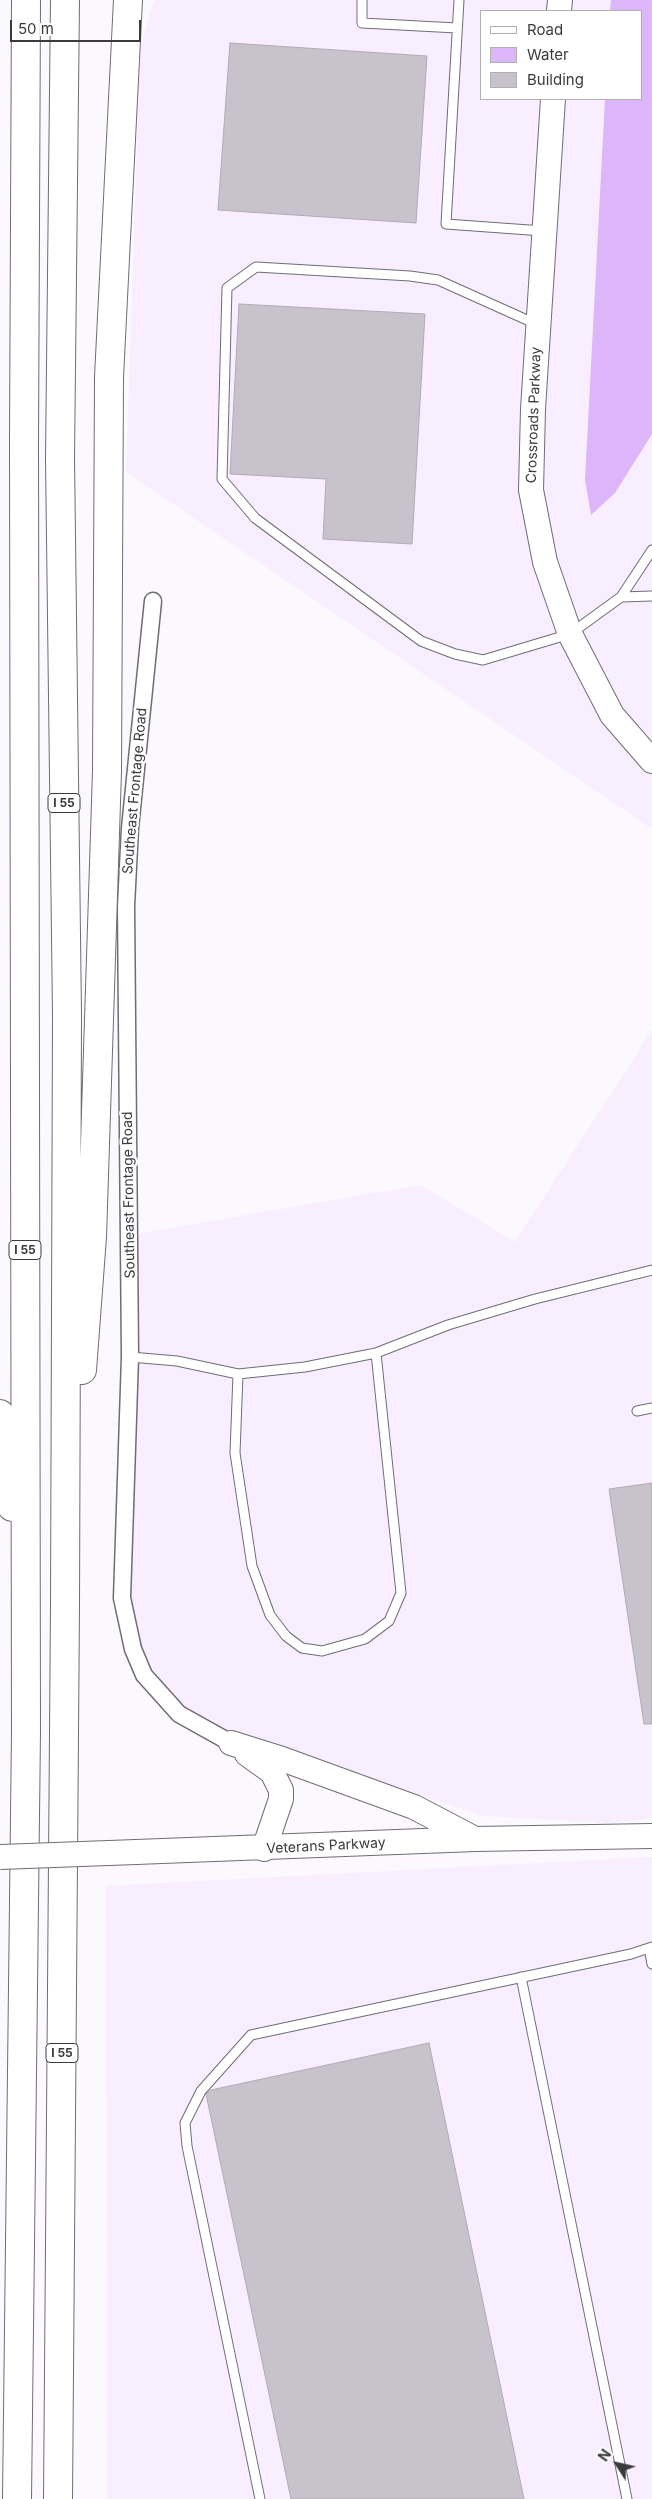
<!DOCTYPE html>
<style>
body{margin:0}
#map{position:relative;width:652px;height:2499px;overflow:hidden;background:#fcf9fe;font-family:Inter,sans-serif}
canvas{display:block}
.legend{position:absolute;left:480px;top:10px;width:162px;height:90px;box-sizing:border-box;background:#fff;border:1px solid #b1b0b1;margin:0;padding:6px 9px;list-style:none;font-size:15px;color:#3c3a3d}
.legend li{display:flex;align-items:center;gap:10px;height:25px}
.legend b{width:25px;border:1px solid #b1b0b1}
.north{position:absolute;left:592px;top:2439px;width:50px;height:50px;-webkit-text-stroke:4px #fff;paint-order:stroke;rotate:305deg;font-size:14px;font-weight:700;line-height:20px;text-align:center;color:#3c3a3d}
.north::after{content:'';display:block;margin:auto;width:18px;height:22px;background:#3c3a3d;clip-path:polygon(50% 0,100% 100%,50% 72%,0 100%)}
.scale{position:absolute;left:10px;top:20px;width:131px;height:22px;box-sizing:border-box;border:2px solid #3c3a3d;border-top:0;padding-left:6px;font-size:15px;line-height:18px;white-space:nowrap;color:#3c3a3d;-webkit-text-stroke:4px #fff;paint-order:stroke}
</style>
<div id="map">
<canvas width="652" height="2499"></canvas>
<ul class="legend">
<li><b style="height:6px;background:#fff"></b>Road</li>
<li><b style="height:14px;background:#ddb6f9"></b>Water</li>
<li><b style="height:14px;background:#c7c2cb"></b>Building</li>
</ul>
<div class="north">N</div>
<div class="scale">50 m</div>
</div>
<script>
const context = document.querySelector('canvas').getContext('2d');
context.lineJoin = 'round';
function fill(path, color) { context.fillStyle = color; context.fill(path, 'evenodd'); }
const poly = rows => new Path2D(rows.map(r => 'M' + r).join(''));
function strokePath(path, color, width, dash) { context.strokeStyle = color; context.lineWidth = width; context.lineCap = dash ? 'butt' : 'round'; context.setLineDash(dash || []); context.stroke(path); }
function label(font, color, halo, rows, align = 'center') {
  context.font = font + ' Inter,sans-serif'; context.lineWidth = 5; context.setLineDash([]); context.textBaseline = 'middle'; context.strokeStyle = halo; context.fillStyle = color; for (const [text, x, y, turn = 0] of rows) {
    context.save(); context.translate(x, y); context.rotate((+turn || 0) * Math.PI / 180); context.textAlign = isNaN(turn) ? turn : align; if (halo) context.strokeText(text, 0, 0); context.fillText(text, 0, 0); context.restore();
  }
}
fill(poly([
 [154,0,652,0,652,829,126,472,140,48],
 [481,11,641,11,641,99,481,99],
 [652,1030,652,1818,609,1823,483,1816,233,1733,192,1714,161,1681,138,1642,128,1582,135,1234,421,1185,515,1242],
 [652,1857,652,2499,107,2499,106,1886]
]), '#f8eeff');
fill(poly([
 [611,0,652,0,652,434,615,493,591,515,585,480,605,99,641,99,641,11,610,11]
]), '#ddb6f9');
const building = poly([
 [230,43,427,56,416,223,218,210,230,43],
 [239,304,425,314,412,544,323,539,326,479,230,474,239,304],
 [652,1483,652,1724,644,1724,609,1489,652,1483],
 [429,2043,524,2499,291,2499,206,2094,211,2090,429,2043]
]);
fill(building, '#c7c2cb');
strokePath(building, '#b1acb5', 1);
const lane = poly([
 [362,0,362,23,457,28],
 [459,0,446,224,543,231],
 [536,324,438,280,410,276,256,267,227,288,222,479,255,518,421,641,455,654,483,660,570,634,621,597,652,550],
 [621,597,652,596],
 [130,1357,177,1361,238,1374,305,1367,376,1353,448,1325,535,1299,652,1270],
 [238,1374,235,1453,252,1566,270,1615,286,1636,302,1648,322,1651,365,1639,389,1621,401,1593,376,1353],
 [637,1411,652,1408],
 [649,1948,652,1964],
 [521,1977,627,2499],
 [260,2499,187,2146,185,2123,201,2091,251,2035,631,1954,652,1947]
]);
const street = poly([
 [153,601,130,828,126,906,130,1357,122,1598,133,1649,144,1675,179,1714,231,1743]
]);
const secondary = poly([
 [559,11,560,0],
 [553,99,533,409,531,490,545,562,570,634,612,715,652,761],
 [231,1743,282,1759,414,1807,475,1839],
 [247,1754,272,1772,281,1790,281,1799,264,1849],
 [136,1852,475,1839,652,1836]
]);
const highway = poly([
 [82,1370,92,1237,107,771,109,377,128,0],
 [0,1414,12,1507],
 [17,2499,26,1731,24,442,26,0],
 [58,2499,65,1606,67,1015,60,458,65,0]
]);
strokePath(lane, '#716c74', 11);
strokePath(street, '#716c74', 19);
strokePath(secondary, '#716c74', 26);
strokePath(highway, '#716c74', 30);
strokePath(lane, '#fff', 9);
strokePath(street, '#fff', 16);
strokePath(secondary, '#fff', 24);
strokePath(highway, '#fff', 28);
const secondaryBridge = poly([
 [0,1857,136,1852]
]);
strokePath(secondaryBridge, '#716c74', 26, []);
strokePath(secondaryBridge, '#fff', 24);
for (const [x, y, w] of [
 [64,803,32],
 [25,1250,32],
 [62,2053,32]
]) { const box = new Path2D(); box.roundRect(x - w / 2, y - 9.5, w, 19, 4); context.fillStyle = '#fff'; context.fill(box); strokePath(box, '#3c3a3d', 1); }
label('bold 12px', '#3c3a3d', null, [
 ["I 55",64,803],
 ["I 55",25,1250],
 ["I 55",62,2053]
]);
label('14px', '#3c3a3d', '#fff', [
 ["Crossroads Parkway",534,415,-88],
 ["Southeast Frontage Road",135,791,-85],
 ["Southeast Frontage Road",129,1195,-91],
 ["Veterans Parkway",326,1846,-3]
]);
</script>
